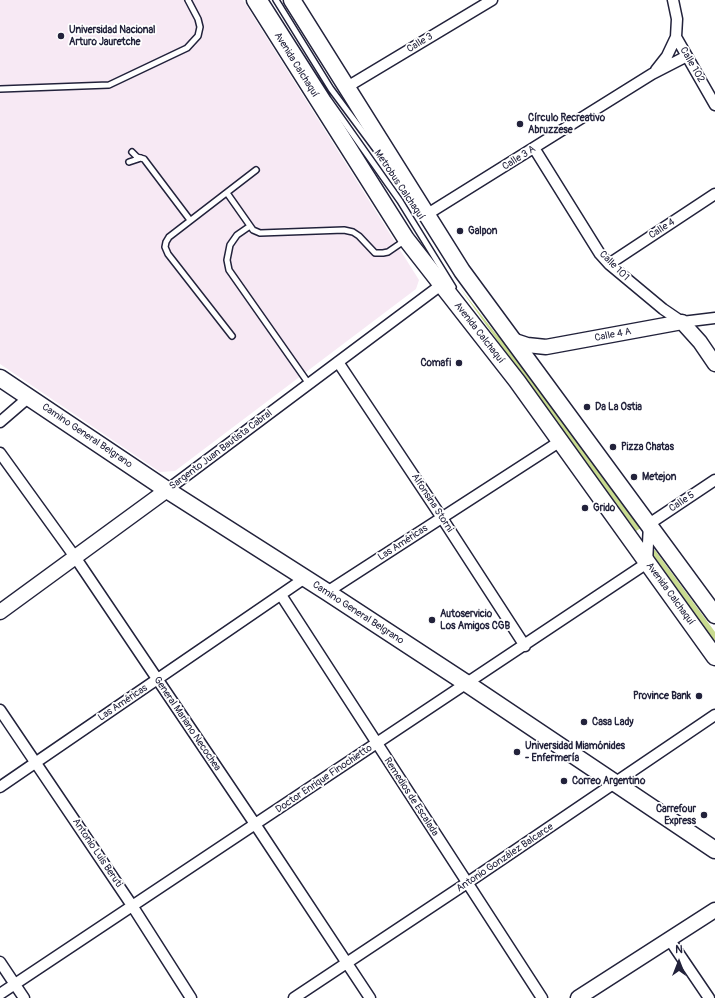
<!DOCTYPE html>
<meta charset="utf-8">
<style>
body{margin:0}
#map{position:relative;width:715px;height:998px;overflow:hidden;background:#fff;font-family:Pangolin,sans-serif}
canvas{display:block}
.north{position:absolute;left:659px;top:942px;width:40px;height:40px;-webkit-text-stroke:3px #fff;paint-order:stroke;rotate:0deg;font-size:11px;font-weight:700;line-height:16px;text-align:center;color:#22223b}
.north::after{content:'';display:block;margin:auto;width:14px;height:18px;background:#22223b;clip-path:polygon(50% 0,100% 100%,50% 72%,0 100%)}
</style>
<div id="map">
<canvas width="715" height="998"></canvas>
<div class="north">N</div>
</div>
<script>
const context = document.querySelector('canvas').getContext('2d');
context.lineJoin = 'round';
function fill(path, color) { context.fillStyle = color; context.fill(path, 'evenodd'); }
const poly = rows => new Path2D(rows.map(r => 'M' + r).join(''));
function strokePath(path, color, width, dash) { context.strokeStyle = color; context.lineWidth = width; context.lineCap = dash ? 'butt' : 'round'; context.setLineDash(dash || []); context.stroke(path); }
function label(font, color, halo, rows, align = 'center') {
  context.font = font + ' Pangolin,sans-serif'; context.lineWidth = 3.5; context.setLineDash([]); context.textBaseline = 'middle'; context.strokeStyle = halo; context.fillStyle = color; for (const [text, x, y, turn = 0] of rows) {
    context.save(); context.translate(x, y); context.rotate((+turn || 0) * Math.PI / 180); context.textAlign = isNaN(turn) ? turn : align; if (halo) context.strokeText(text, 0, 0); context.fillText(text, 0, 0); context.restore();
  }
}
fill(poly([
 [0,0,243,0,419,280,416,289,175,471,160,472,0,364]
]), '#f7e9f4');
fill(poly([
 [460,288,496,334,504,341,641,528,636,531,494,336],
 [655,550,715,632,715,642,651,552]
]), '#c9db90');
const lane = poly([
 [265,0,328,99,400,201,453,287],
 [276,0,331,89,383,159],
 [0,89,109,85,187,48,198,36,200,27,198,19,188,0],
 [132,152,137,157,144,159,190,220],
 [129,162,141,158],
 [227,193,253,230,260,233,344,230,353,232,359,236,375,253,383,253,388,252,404,241],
 [250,226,237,235,230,245,227,260,229,270,309,384],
 [232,336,168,254,165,247,166,242,169,237,256,170]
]);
const street = poly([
 [673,0,677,19,676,37,715,105],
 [656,70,667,56,676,37],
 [347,87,492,0],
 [534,148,600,254,609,264,663,309,682,322,715,318],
 [426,215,652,74,687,56],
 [609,264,715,194],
 [338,362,442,518,525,646],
 [0,422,29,397],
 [0,453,75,557,255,824,370,998],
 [167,490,441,285],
 [327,592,559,442],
 [281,595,542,998],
 [0,710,133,907,191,998],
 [0,787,305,578],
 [669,939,709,998],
 [0,962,24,998],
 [0,994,647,563,649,524,715,480],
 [294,998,467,883,715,715]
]);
const secondary = poly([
 [512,340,527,345,546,347,682,322,700,342,715,364],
 [0,612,167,490],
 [578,998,715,910]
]);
const primary = poly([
 [255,0,406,239,517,381,715,657],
 [292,0,462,271,715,615],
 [0,378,167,490,327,592,466,683,715,850]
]);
strokePath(lane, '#22223b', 8);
strokePath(street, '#22223b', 13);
strokePath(secondary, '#22223b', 17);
strokePath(primary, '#22223b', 19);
strokePath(lane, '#fff', 5);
strokePath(street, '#fff', 10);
strokePath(secondary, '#fff', 14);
strokePath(primary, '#fff', 16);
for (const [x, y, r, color] of [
 [61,36,4,"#22223b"],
 [520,124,4,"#22223b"],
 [460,231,4,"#22223b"],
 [459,363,4,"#22223b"],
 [587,407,4,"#22223b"],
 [613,447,4,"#22223b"],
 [634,477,4,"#22223b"],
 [585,508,4,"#22223b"],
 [432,620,4,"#22223b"],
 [699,696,4,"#22223b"],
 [584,722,4,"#22223b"],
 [517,752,4,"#22223b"],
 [564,781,4,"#22223b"],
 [704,815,4,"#22223b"]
]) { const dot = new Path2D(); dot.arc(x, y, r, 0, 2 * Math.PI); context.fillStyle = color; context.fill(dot); strokePath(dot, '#fff', 1.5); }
label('bold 10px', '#22223b', '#fff', [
 ["Universidad Nacional",69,30],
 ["Arturo Jauretche",69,42],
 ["Círculo Recreativo",528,118],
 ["Abruzzese",528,130],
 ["Galpon",468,231],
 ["Comafi",451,363,"right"],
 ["Da La Ostia",595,407],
 ["Pizza Chatas",621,447],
 ["Metejon",642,477],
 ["Grido",593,508],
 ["Autoservicio",440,614],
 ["Los Amigos CGB",440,626],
 ["Province Bank",691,696,"right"],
 ["Casa Lady",592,722],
 ["Universidad Miamónides",525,746],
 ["- Enfermería",525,758],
 ["Correo Argentino",572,781],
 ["Carrefour",696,809,"right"],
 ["Express",696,821,"right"]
], 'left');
label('10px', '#22223b', '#fff', [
 ["Calle 3",420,43,-31],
 ["Avenida Calchaquí",296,65,58],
 ["Calle 102",692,65,60],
 ["Calle 3 A",519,158,-32],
 ["Metrobus Calchaquí",399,185,56],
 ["Calle 4",662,229,-33],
 ["Calle 101",614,266,45],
 ["Avenida Calchaquí",479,333,52],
 ["Calle 4 A",613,335,-11],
 ["Camino General Belgrano",87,436,34],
 ["Sargento Juan Bautista Cabral",221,450,-37],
 ["Calle 5",682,502,-34],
 ["Alfonsina Storni",432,503,57],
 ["Las Américas",403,543,-33],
 ["Avenida Calchaquí",670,594,54],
 ["Camino General Belgrano",358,613,33],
 ["Las Américas",123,703,-34],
 ["General Mariano Necochea",187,724,56],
 ["Doctor Enrique Finochietto",324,779,-34],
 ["Remedios de Escalada",411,797,57],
 ["Antonio Luis Beruti",97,853,56],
 ["Antonio González Balcarce",505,858,-34]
]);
</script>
